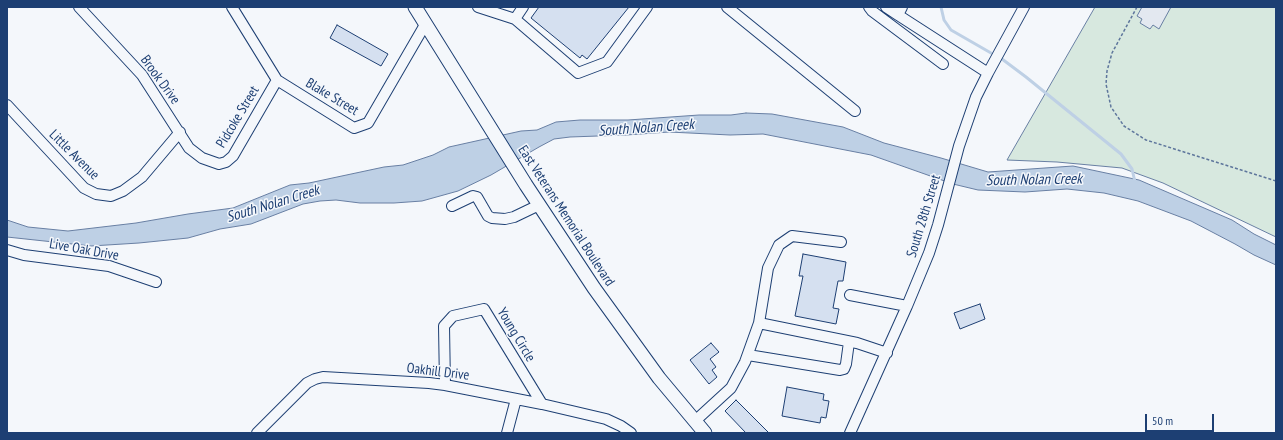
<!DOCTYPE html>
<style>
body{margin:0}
#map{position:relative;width:1283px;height:440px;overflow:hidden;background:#f4f7fb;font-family:"PT Sans Narrow",sans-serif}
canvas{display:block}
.frame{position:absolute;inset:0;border:8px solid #1d3f73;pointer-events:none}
.scale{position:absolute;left:1145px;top:414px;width:69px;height:18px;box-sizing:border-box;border:2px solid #1d3f73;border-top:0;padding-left:5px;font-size:12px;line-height:14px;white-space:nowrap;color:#1d3f73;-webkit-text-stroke:3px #f4f7fb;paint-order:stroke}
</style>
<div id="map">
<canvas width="1283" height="440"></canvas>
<div class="frame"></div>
<div class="scale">50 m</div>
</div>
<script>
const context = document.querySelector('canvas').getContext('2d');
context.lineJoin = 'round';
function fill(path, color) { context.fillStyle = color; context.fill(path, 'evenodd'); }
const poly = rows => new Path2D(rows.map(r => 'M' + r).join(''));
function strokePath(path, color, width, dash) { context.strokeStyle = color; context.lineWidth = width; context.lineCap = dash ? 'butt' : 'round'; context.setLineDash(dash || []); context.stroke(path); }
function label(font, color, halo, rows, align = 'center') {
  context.font = font + ' "PT Sans Narrow",sans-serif'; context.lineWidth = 3; context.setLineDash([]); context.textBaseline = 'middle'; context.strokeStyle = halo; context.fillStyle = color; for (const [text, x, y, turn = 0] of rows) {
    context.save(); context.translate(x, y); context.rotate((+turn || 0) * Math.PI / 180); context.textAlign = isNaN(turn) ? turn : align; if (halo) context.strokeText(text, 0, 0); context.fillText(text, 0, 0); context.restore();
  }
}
const green = poly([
 [1095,7,1276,7,1276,237,1163,183,1122,168,1057,162,1007,160,1095,7]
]);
fill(green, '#d7e8df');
strokePath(green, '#687fa3', 1);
const parking = poly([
 [1142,7,1171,7,1159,29,1153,25,1150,29,1140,23,1142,19,1137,16,1142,7]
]);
fill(parking, '#e3e8f0');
strokePath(parking, '#687fa3', 1);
const water = poly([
 [746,113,772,114,843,127,884,143,941,158,988,172,1073,166,1139,180,1232,220,1254,234,1276,245,1276,265,1254,255,1235,244,1191,221,1138,201,1104,193,1067,189,1025,192,978,190,953,184,871,155,763,134,730,135,669,132,626,135,570,137,554,139,539,147,491,175,458,191,422,201,394,203,360,203,336,200,320,201,303,204,251,224,220,229,188,238,139,243,91,246,7,237,7,220,28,227,68,231,136,223,188,214,233,208,290,185,309,183,384,167,403,165,433,155,449,147,521,131,537,130,556,122,580,120,628,120,699,115,731,115,746,113]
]);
fill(water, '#bed0e5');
strokePath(water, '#687fa3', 1);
strokePath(poly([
 [941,7,944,20,951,30,991,53],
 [1002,59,1026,77,1121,154,1132,169,1135,182]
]), '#bed0e5', 3);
const building = poly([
 [539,7,629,7,587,59,582,55,580,58,531,18,539,7],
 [337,25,388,54,381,66,330,38,337,25],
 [803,254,846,262,843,281,838,281,833,308,839,309,836,324,795,316,803,276,799,276,803,254],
 [980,304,985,319,960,329,954,313,980,304],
 [711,343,719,352,710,359,716,367,712,370,717,377,709,384,690,360,711,343],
 [787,387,824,394,823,400,829,401,826,418,821,417,820,423,782,416,787,387],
 [736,400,769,433,746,433,725,411,736,400]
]);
fill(building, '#d5e0f0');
strokePath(building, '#1d3f73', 1);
const minor = poly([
 [79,7,142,75,189,148,202,158,219,164,226,162,233,156,277,80],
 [232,7,277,80,354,128,368,123,426,23],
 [478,7,515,19,523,7],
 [727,7,855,111],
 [869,7,872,11,943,64],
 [886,7,898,15],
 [902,7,898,15,988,73],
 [515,19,578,73,607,62,647,7],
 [7,105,84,188,96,194,111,196,123,191,142,177,180,132],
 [452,206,473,196,477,197,488,216,492,218,505,219,514,217,539,205],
 [841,242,792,236,779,245,768,268,759,323,857,343,887,353],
 [7,250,24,255,109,266,156,282],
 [850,295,907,306],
 [748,355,840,370,844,369,846,364,849,342],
 [445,385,444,326,453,316,484,309,542,404],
 [695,421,731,388,745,362,759,323],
 [257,433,307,383,315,379,323,377,429,383,445,385,542,404,606,419,621,426,631,433],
 [507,433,516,399],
 [850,433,907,306,929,253,938,225,959,146,976,97,988,73,1024,7]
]);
const major = poly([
 [415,7,526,185,594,288,659,378,705,433]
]);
strokePath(minor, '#1d3f73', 12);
strokePath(major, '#1d3f73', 15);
strokePath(poly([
 [1137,7,1112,53,1107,71,1106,84,1111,107,1124,126,1146,140,1276,181]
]), '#5e769c', 1.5, [3, 2]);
strokePath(minor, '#f4f7fb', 10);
strokePath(major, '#f4f7fb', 13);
label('14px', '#1d3f73', '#f4f7fb', [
 ["Brook Drive",160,80,54],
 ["Blake Street",332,97,31],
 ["Pidcoke Street",238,117,-59],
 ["Little Avenue",74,155,45],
 ["East Veterans Memorial Boulevard",566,216,57],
 ["South 28th Street",924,216,-73],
 ["Live Oak Drive",84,250,10],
 ["Young Circle",516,335,59],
 ["Oakhill Drive",438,372,7]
]);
label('italic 15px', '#1d3f73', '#f4f7fb', [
 ["South Nolan Creek",646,128,-4],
 ["South Nolan Creek",1034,180,-1],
 ["South Nolan Creek",273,204,-17]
]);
</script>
